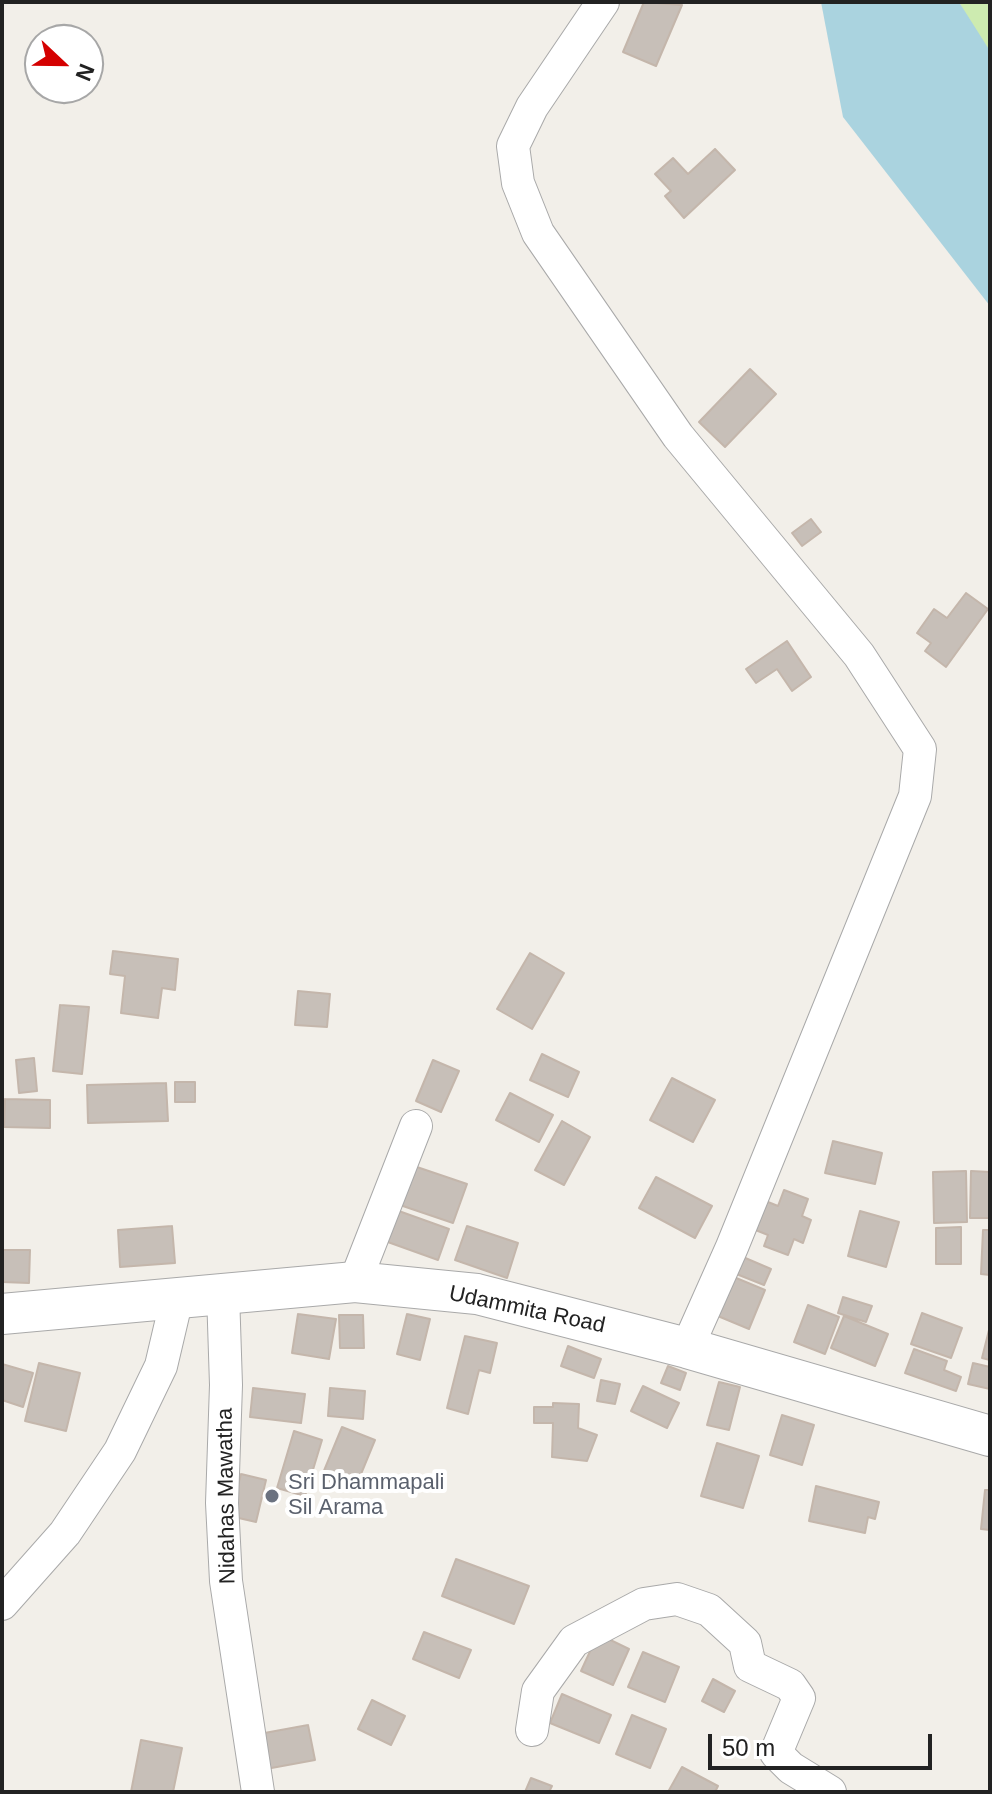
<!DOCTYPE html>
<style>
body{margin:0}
#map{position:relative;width:992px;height:1794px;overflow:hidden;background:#f2efe9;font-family:Arial,sans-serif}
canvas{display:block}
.frame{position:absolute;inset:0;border:4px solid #222;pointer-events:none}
.north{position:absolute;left:24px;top:24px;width:80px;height:80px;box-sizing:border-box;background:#fff;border:2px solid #a7a7a7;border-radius:50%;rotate:112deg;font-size:22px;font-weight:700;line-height:32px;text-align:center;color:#222}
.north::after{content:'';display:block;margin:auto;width:28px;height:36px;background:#d40000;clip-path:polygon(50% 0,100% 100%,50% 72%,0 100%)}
.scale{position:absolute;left:708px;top:1734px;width:224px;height:36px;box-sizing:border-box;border:4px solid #222;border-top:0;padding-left:10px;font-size:24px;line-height:28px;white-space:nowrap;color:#222;-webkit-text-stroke:6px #fff;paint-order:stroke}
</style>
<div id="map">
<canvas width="992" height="1794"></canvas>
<div class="frame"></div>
<div class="north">N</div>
<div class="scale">50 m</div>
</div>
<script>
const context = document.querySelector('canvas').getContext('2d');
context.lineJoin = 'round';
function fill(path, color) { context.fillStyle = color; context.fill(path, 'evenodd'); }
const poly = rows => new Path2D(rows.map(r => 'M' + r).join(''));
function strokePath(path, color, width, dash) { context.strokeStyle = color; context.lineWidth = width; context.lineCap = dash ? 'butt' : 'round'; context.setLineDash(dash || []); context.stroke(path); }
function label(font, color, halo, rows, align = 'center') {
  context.font = font + ' Arial,sans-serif'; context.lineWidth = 8; context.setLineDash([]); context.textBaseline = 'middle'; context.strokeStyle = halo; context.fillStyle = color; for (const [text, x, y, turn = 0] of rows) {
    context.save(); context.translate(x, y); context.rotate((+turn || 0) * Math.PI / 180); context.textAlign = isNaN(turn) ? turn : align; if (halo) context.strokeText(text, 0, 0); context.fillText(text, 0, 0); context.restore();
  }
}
fill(poly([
 [959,2,990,2,990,51,978,37]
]), '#cdebb0');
fill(poly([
 [821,2,959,2,990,51,990,306,843,117]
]), '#aad3df');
const building = poly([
 [644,2,682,5,656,66,623,52,644,2],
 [715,149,735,170,684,218,665,196,671,191,655,174,673,158,688,174,715,149],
 [750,369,776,394,725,447,699,422,750,369],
 [811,519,821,532,802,546,792,533,811,519],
 [966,593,988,609,946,667,925,651,931,643,917,633,934,609,947,618,966,593],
 [787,641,811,677,792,691,777,669,756,683,746,669,787,641],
 [113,951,178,959,175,990,162,988,158,1018,121,1013,125,976,110,974,113,951],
 [530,953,564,973,532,1029,497,1009,530,953],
 [298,991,330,994,327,1027,295,1025,298,991],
 [60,1005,89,1007,82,1074,53,1071,60,1005],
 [542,1054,579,1072,568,1097,530,1080,542,1054],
 [34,1058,37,1091,19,1093,16,1060,34,1058],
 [433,1060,459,1071,441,1112,416,1101,433,1060],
 [672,1078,715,1100,693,1142,650,1120,672,1078],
 [175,1082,195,1082,195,1102,175,1102,175,1082],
 [166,1083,168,1121,88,1123,87,1085,166,1083],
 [510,1093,553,1115,539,1142,496,1120,510,1093],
 [5,1099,50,1100,50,1128,4,1127,5,1099],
 [562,1121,590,1137,564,1185,535,1170,562,1121],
 [833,1141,882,1153,875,1184,825,1173,833,1141],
 [411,1165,467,1184,453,1223,397,1204,411,1165],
 [966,1171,967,1222,934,1223,933,1172,966,1171],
 [971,1171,990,1172,990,1218,970,1218,971,1171],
 [656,1177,712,1206,695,1238,639,1208,656,1177],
 [784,1190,808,1199,802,1216,811,1220,803,1243,794,1239,788,1255,764,1246,768,1235,753,1229,763,1200,778,1206,784,1190],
 [396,1210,449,1229,438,1260,385,1241,396,1210],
 [860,1211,899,1222,886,1267,848,1256,860,1211],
 [172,1226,175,1263,120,1267,118,1230,172,1226],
 [467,1226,518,1243,507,1278,455,1260,467,1226],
 [961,1227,961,1264,936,1264,936,1228,961,1227],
 [983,1230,990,1230,990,1275,981,1274,983,1230],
 [2,1250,30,1250,29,1283,2,1282,2,1250],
 [736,1254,771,1269,764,1285,729,1271,736,1254],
 [729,1275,765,1290,749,1329,713,1314,729,1275],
 [843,1297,872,1306,866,1322,838,1313,843,1297],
 [808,1305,839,1317,825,1354,794,1342,808,1305],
 [922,1313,962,1328,951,1358,911,1344,922,1313],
 [298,1314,336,1319,329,1359,292,1353,298,1314],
 [407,1314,430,1319,420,1360,397,1354,407,1314],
 [339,1315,363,1315,364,1348,340,1348,339,1315],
 [844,1316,888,1334,875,1366,831,1348,844,1316],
 [989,1330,990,1330,990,1360,982,1358,989,1330],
 [465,1336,497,1343,490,1373,479,1370,468,1414,447,1408,465,1336],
 [568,1346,601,1359,594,1378,561,1366,568,1346],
 [914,1349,947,1361,944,1370,961,1377,956,1391,905,1373,914,1349],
 [39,1363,80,1373,66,1431,25,1421,39,1363],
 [973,1363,990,1367,990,1389,968,1384,973,1363],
 [2,1364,33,1373,23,1407,2,1400,2,1364],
 [668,1366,686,1373,680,1390,661,1383,668,1366],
 [601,1380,620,1384,615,1404,597,1401,601,1380],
 [719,1382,740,1387,729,1430,707,1425,719,1382],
 [643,1386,679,1403,667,1428,631,1411,643,1386],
 [253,1388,305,1394,301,1423,250,1417,253,1388],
 [330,1388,365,1391,363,1419,328,1416,330,1388],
 [553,1403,579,1404,578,1428,597,1435,587,1461,552,1457,553,1423,534,1423,534,1407,553,1407,553,1403],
 [782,1415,814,1425,802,1465,770,1455,782,1415],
 [342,1427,375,1440,354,1491,321,1478,342,1427],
 [294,1431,322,1440,305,1496,277,1488,294,1431],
 [717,1443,759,1456,743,1508,701,1496,717,1443],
 [241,1474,266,1480,256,1522,230,1516,241,1474],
 [816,1486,879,1502,875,1519,868,1517,865,1533,809,1521,816,1486],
 [985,1490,990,1490,990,1530,981,1529,985,1490],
 [456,1559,529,1586,514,1624,442,1596,456,1559],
 [424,1632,471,1650,459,1678,413,1659,424,1632],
 [598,1634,629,1649,613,1685,581,1671,598,1634],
 [643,1652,679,1667,665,1702,628,1687,643,1652],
 [713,1679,735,1691,724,1712,702,1701,713,1679],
 [562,1694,611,1715,599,1743,550,1723,562,1694],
 [372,1700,405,1716,391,1745,358,1729,372,1700],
 [632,1715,666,1729,650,1768,616,1754,632,1715],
 [308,1725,315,1760,266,1769,259,1734,308,1725],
 [141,1740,182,1748,173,1792,131,1792,141,1740],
 [682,1767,718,1786,715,1792,668,1792,682,1767],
 [531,1778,552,1786,549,1792,525,1792,531,1778]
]);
fill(building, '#c7bfb8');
strokePath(building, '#c4b6ab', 2);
const minor = poly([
 [603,2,532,107,513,146,518,183,538,233,678,436,859,655,920,749,915,796,732,1247,687,1348],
 [355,1282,416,1126],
 [223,1293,226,1385,222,1503,226,1581,258,1792],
 [2,1604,65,1533,120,1451,161,1366,177,1298],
 [532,1730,538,1691,574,1641,644,1604,677,1599,709,1610,745,1643,750,1666,790,1685,799,1698,776,1753,791,1768,830,1792]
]);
const tertiary = poly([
 [2,1314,355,1282,477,1294,687,1348,990,1436]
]);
strokePath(minor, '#a9a9a9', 34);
strokePath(tertiary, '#a9a9a9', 42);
strokePath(minor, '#fff', 32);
strokePath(tertiary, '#fff', 40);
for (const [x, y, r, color] of [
 [272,1496,8,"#6b7280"]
]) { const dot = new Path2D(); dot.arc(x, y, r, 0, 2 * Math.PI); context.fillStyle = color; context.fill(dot); strokePath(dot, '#fff', 3); }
label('22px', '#222', '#fff', [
 ["Udammita Road",527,1310,12],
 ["Nidahas Mawatha",227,1496,-91]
]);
label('22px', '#5b616d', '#fff', [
 ["Sri Dhammapali",288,1483],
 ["Sil Arama",288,1508]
], 'left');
</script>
